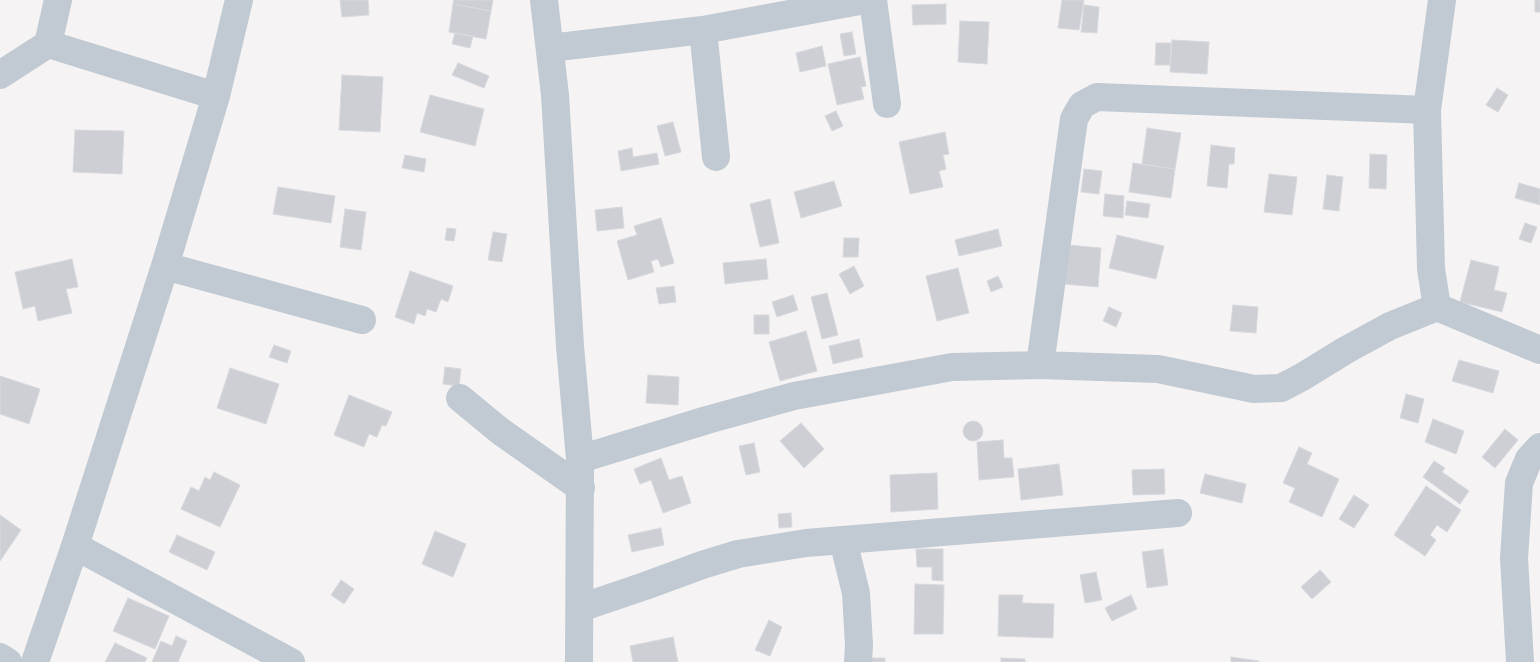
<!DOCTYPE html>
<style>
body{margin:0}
canvas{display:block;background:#f5f3f3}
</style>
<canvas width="1540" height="662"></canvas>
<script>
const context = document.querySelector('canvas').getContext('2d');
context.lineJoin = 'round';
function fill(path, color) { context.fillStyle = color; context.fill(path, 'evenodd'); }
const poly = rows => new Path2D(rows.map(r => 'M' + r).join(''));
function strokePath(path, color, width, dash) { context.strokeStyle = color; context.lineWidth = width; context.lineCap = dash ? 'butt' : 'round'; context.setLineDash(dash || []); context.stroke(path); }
const building = poly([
 [340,0,368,0,369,15,342,17,340,0],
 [454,0,493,0,491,11,453,4,454,0],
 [1062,0,1084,0,1079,30,1058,28,1062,0],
 [1535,0,1540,0,1540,12,1535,12,1535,0],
 [453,4,491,11,486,39,449,32,453,4],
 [946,4,946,24,913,25,912,5,946,4],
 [1084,5,1099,7,1097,33,1081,32,1084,5],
 [960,21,989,22,987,64,958,62,960,21],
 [852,32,856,54,844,56,840,34,852,32],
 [455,33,473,36,470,48,452,44,455,33],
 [1172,40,1209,42,1207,74,1170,72,1172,40],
 [1156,43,1171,43,1170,65,1155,65,1156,43],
 [822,46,826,66,800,72,796,53,822,46],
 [860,57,866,86,861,87,864,99,837,105,828,64,860,57],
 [458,63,489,76,484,88,452,75,458,63],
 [342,75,383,77,380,132,339,130,342,75],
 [1497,88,1508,95,1498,112,1486,105,1497,88],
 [430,95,484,109,475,146,420,132,430,95],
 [836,111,843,126,832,131,825,116,836,111],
 [673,122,681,152,665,156,657,126,673,122],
 [1147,128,1181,133,1175,169,1142,164,1147,128],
 [75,130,124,131,122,174,73,172,75,130],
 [945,132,949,154,943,155,946,169,939,171,943,187,910,194,899,142,945,132],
 [1211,145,1235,148,1234,164,1229,164,1227,188,1207,186,1211,145],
 [632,148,633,157,657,153,659,164,621,171,618,151,632,148],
 [1370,154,1387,155,1386,189,1369,188,1370,154],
 [405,155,426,159,424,172,402,168,405,155],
 [1133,163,1175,169,1171,198,1129,192,1133,163],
 [1084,169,1102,171,1099,194,1081,192,1084,169],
 [1269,174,1297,177,1292,215,1264,212,1269,174],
 [1327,175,1343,177,1339,211,1323,209,1327,175],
 [834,181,842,206,801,218,794,192,834,181],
 [1519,183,1540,189,1540,205,1515,198,1519,183],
 [278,187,335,196,331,223,273,214,278,187],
 [1105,194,1124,196,1123,218,1103,216,1105,194],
 [770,199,779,243,760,247,750,204,770,199],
 [1127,201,1150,204,1148,218,1125,215,1127,201],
 [622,207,624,228,597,231,595,210,622,207],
 [345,209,366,212,361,250,340,247,345,209],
 [661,218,674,263,661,267,658,259,651,261,654,272,628,280,617,241,637,235,634,226,661,218],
 [1525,223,1537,227,1531,243,1519,239,1525,223],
 [447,228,456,229,454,241,445,240,447,228],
 [998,229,1002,246,959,256,955,240,998,229],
 [493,232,507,234,502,262,488,260,493,232],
 [1117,235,1164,246,1156,279,1109,268,1117,235],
 [844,238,859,238,858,257,843,257,844,238],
 [1068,245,1101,248,1098,287,1064,284,1068,245],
 [72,259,78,287,66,289,72,313,38,321,35,306,23,309,15,272,72,259],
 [766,259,768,279,725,284,723,263,766,259],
 [1471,260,1499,267,1494,290,1507,293,1502,312,1460,302,1471,260],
 [854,266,864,286,850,294,839,274,854,266],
 [958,268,969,313,937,321,926,276,958,268],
 [410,271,453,286,448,302,441,299,436,312,427,309,425,316,417,313,414,324,395,317,410,271],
 [998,276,1003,287,991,292,987,281,998,276],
 [674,286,676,302,659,304,656,288,674,286],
 [827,293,838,335,822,339,811,297,827,293],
 [793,295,798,310,777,317,772,302,793,295],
 [1233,305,1258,307,1256,333,1230,331,1233,305],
 [1109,307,1122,313,1116,327,1103,321,1109,307],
 [754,315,769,315,769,334,754,334,754,315],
 [806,331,817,371,780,381,769,342,806,331],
 [859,339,863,357,833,364,829,346,859,339],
 [274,345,291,351,287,363,269,357,274,345],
 [1459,360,1499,371,1493,393,1452,381,1459,360],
 [445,367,461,369,459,386,443,384,445,367],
 [230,368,279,384,266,424,217,408,230,368],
 [648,375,679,377,678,405,646,403,648,375],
 [0,376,40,389,29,424,0,414,0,376],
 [1406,394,1424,399,1418,423,1400,418,1406,394],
 [349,395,392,412,386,426,382,425,377,437,369,434,364,447,334,435,349,395],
 [1433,419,1464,431,1456,454,1425,442,1433,419],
 '963 431a10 10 0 1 1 20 0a10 10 0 1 1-20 0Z',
 [801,423,824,449,804,468,780,441,801,423],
 [1505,429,1518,440,1495,468,1482,457,1505,429],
 [1003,440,1004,458,1012,458,1014,477,979,480,977,442,1003,440],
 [754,443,760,472,746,475,739,446,754,443],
 [1299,447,1312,453,1307,464,1339,479,1322,517,1289,502,1295,488,1283,483,1299,447],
 [661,458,669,480,682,476,691,503,663,513,651,480,640,484,634,469,661,458],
 [1434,461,1445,468,1442,472,1469,491,1460,504,1423,477,1434,461],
 [1059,464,1063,495,1021,500,1018,469,1059,464],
 [1164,469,1165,494,1133,495,1132,470,1164,469],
 [214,472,240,485,220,527,181,509,191,487,199,491,205,477,210,480,214,472],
 [937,473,938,509,891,512,890,475,937,473],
 [1205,474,1246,484,1242,503,1200,493,1205,474],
 [1426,486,1461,510,1447,532,1437,525,1430,535,1436,540,1425,556,1394,535,1426,486],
 [1354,495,1369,505,1354,528,1339,519,1354,495],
 [791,513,792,527,779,528,778,514,791,513],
 [0,515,21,530,0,561,0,515],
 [661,528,664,545,632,552,628,535,661,528],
 [435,531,466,544,453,577,422,564,435,531],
 [177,535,215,552,207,570,169,552,177,535],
 [916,549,943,549,943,581,932,580,932,567,917,567,916,549],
 [1163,549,1168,585,1147,588,1142,552,1163,549],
 [1320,570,1331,582,1312,599,1301,587,1320,570],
 [1096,572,1102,600,1085,603,1080,575,1096,572],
 [341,580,354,589,344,604,331,595,341,580],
 [915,584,944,585,943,634,914,634,915,584],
 [999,595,1023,595,1022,603,1054,604,1053,638,998,636,999,595],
 [1131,595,1137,609,1112,621,1105,608,1131,595],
 [128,598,169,616,155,649,113,631,128,598],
 [769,620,782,627,770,656,755,650,769,620],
 [176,636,187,641,178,662,152,662,161,641,172,646,176,636],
 [673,637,678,662,633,662,630,646,673,637],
 [115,643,147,658,145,662,105,662,115,643],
 [1231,657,1259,661,1259,662,1231,662,1231,657],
 [867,658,885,658,885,662,867,662,867,658],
 [1001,658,1025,659,1025,662,1001,662,1001,658]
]);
fill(building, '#cdcfd5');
strokePath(building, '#d7d9de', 1);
strokePath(poly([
 [544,0,555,95,570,346,580,459,579,662],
 [873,0,887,104],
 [703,30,716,157],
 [550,48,703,30,865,0],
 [0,75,48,44],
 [216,96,239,0],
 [165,266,362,320],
 [1437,307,1431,269,1427,110,1442,0],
 [1040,365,1074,119,1082,105,1097,97,1427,110],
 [460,398,500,431,581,488],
 [580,459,707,420,794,396,952,367,1040,365,1158,369,1254,389,1281,388,1302,377,1346,350,1390,326,1437,307,1540,350],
 [843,540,1178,513],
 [75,546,291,662],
 [580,608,645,586,702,565,738,554,806,543,843,540,856,593,859,645,858,662],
 [0,657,8,662],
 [35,662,75,546,165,266,216,96,48,44,58,0],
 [1520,662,1514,558,1519,483,1529,459,1540,447]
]), '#c1cad2', 28);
</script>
